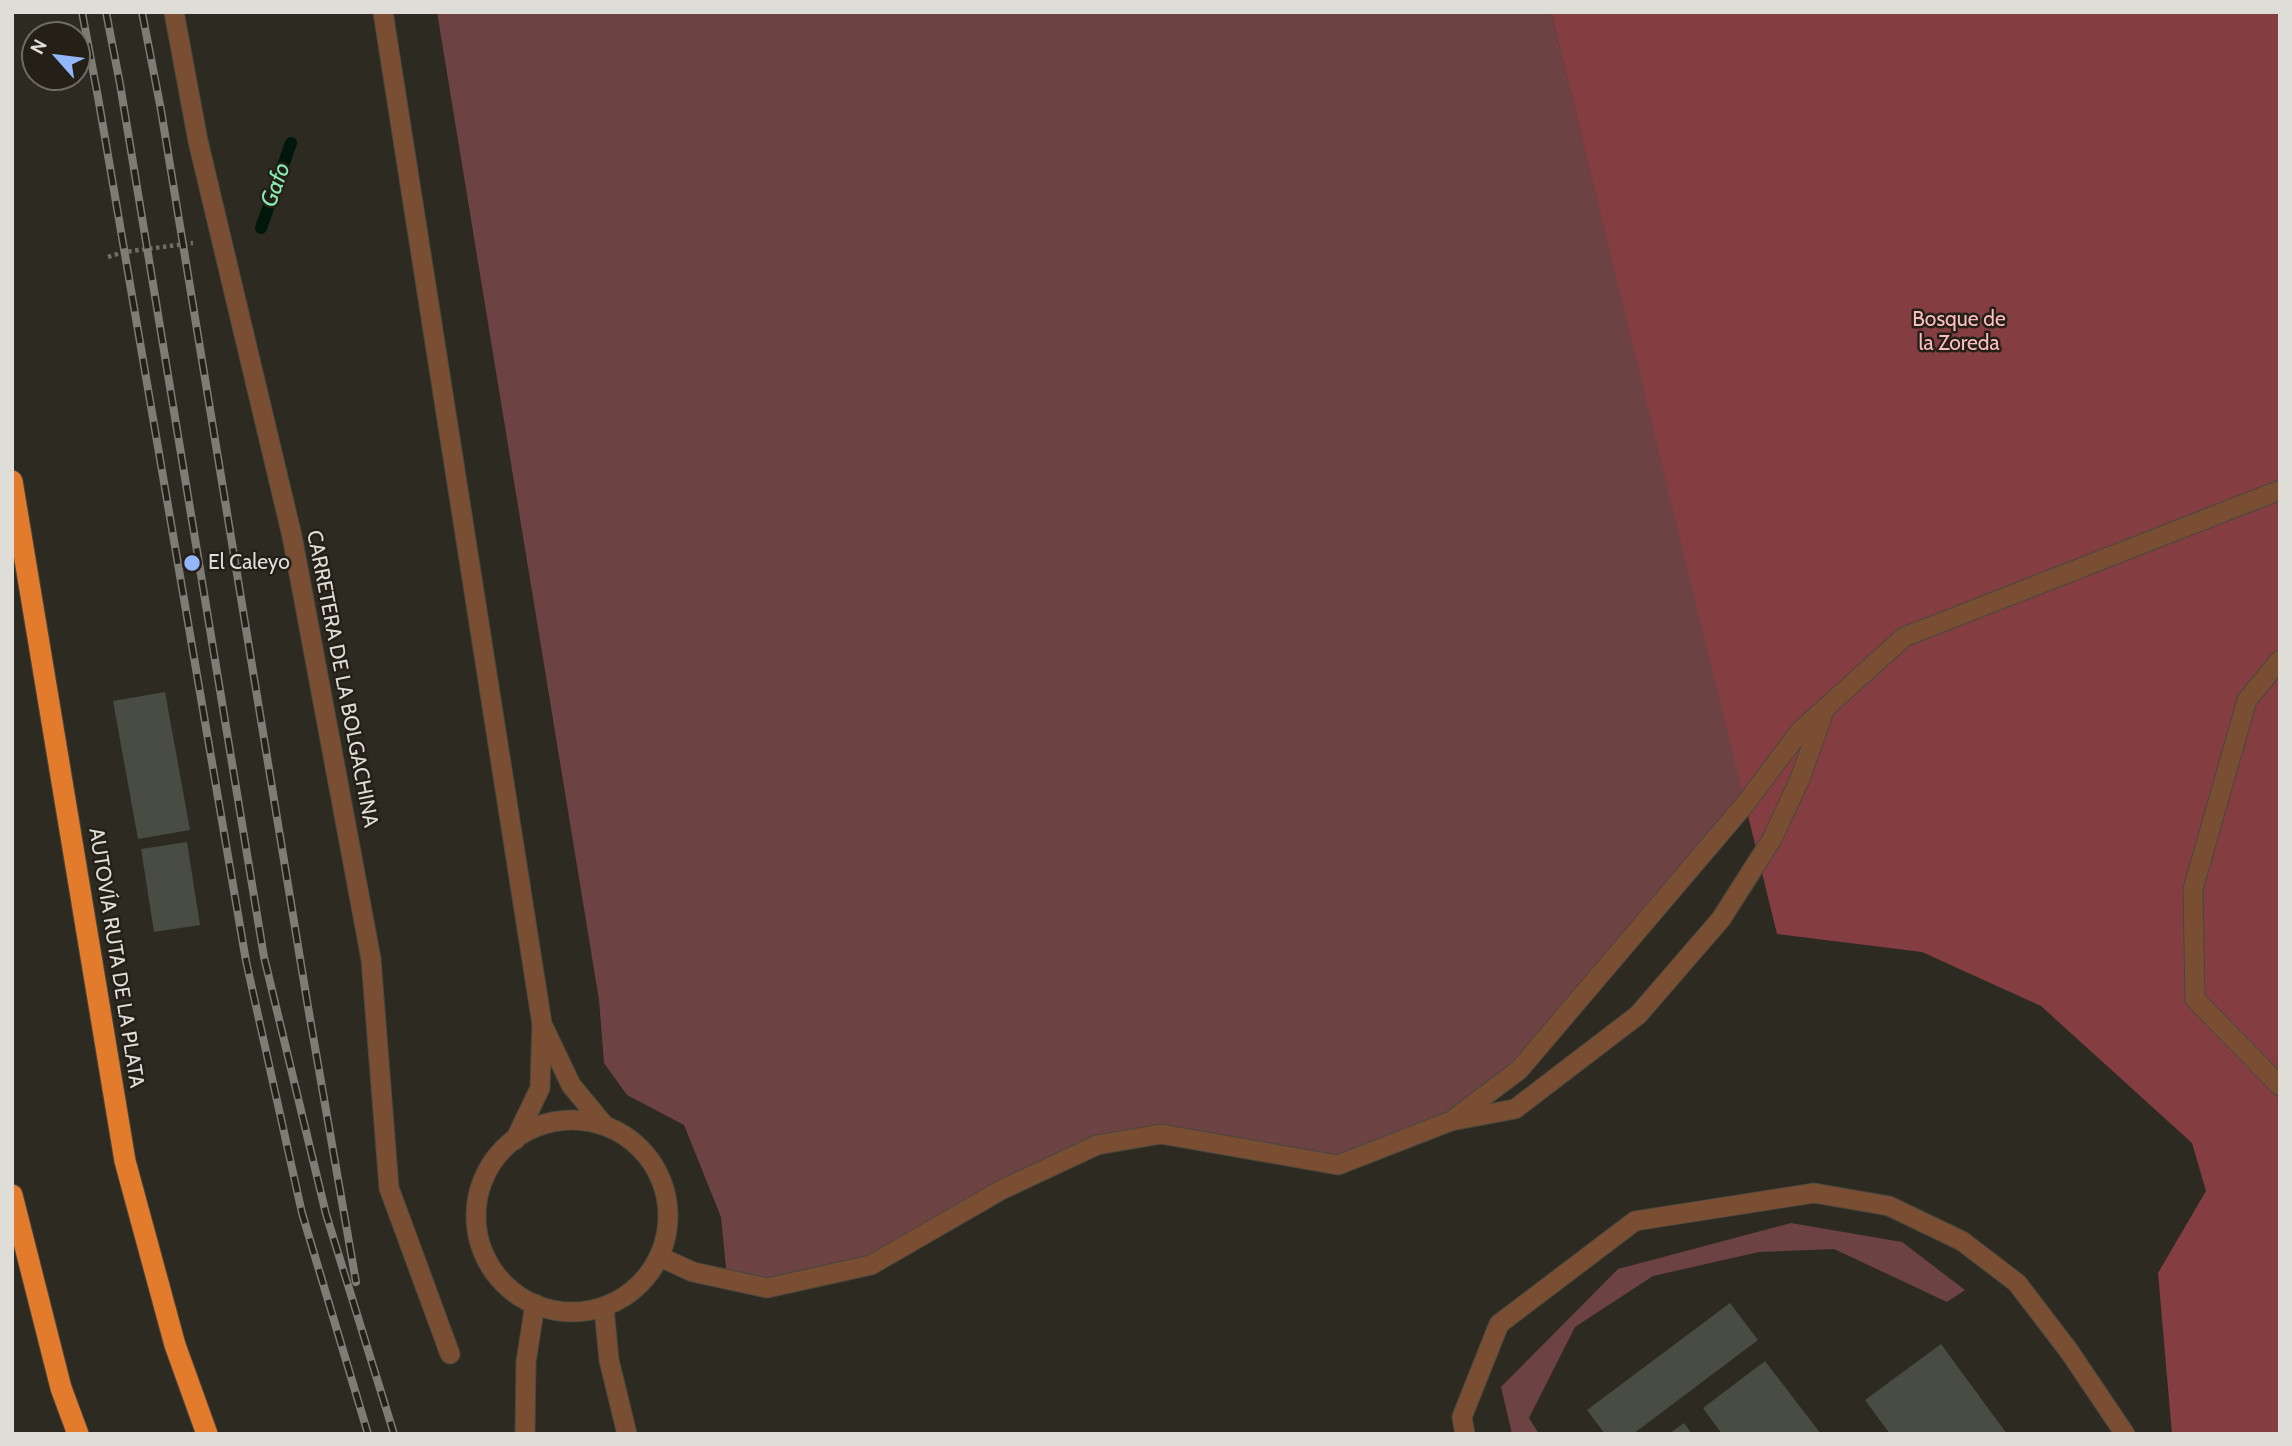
<!DOCTYPE html>
<meta charset="utf-8">
<style>
body{margin:0}
#map{position:relative;width:2292px;height:1446px;overflow:hidden;background:#2d2a21;font-family:Cabin,sans-serif}
canvas{display:block}
.frame{position:absolute;inset:0;border:14px solid #dfddd8;pointer-events:none}
.north{position:absolute;left:21px;top:21px;width:70px;height:70px;box-sizing:border-box;background:#242018;border:2px solid #6f6c65;border-radius:50%;rotate:298deg;font-size:19px;font-weight:700;line-height:28px;text-align:center;color:#dfddd8}
.north::after{content:'';display:block;margin:auto;width:24px;height:32px;background:#93b7fd;clip-path:polygon(50% 0,100% 100%,50% 72%,0 100%)}
</style>
<div id="map">
<canvas width="2292" height="1446"></canvas>
<div class="frame"></div>
<div class="north">N</div>
</div>
<script>
const context = document.querySelector('canvas').getContext('2d');
context.lineJoin = 'round';
function fill(path, color) { context.fillStyle = color; context.fill(path, 'evenodd'); }
const poly = rows => new Path2D(rows.map(r => 'M' + r).join(''));
function strokePath(path, color, width, dash) { context.strokeStyle = color; context.lineWidth = width; context.lineCap = dash ? 'butt' : 'round'; context.setLineDash(dash || []); context.stroke(path); }
function label(font, color, halo, rows, align = 'center') {
  context.font = font + ' Cabin,sans-serif'; context.lineWidth = 5; context.setLineDash([]); context.textBaseline = 'middle'; context.strokeStyle = halo; context.fillStyle = color; for (const [text, x, y, turn = 0] of rows) {
    context.save(); context.translate(x, y); context.rotate((+turn || 0) * Math.PI / 180); context.textAlign = isNaN(turn) ? turn : align; if (halo) context.strokeText(text, 0, 0); context.fillText(text, 0, 0); context.restore();
  }
}
fill(poly([
 [437,12,1551,12,1746,803,1519,1070,1451,1121,1338,1165,1161,1134,1097,1145,871,1265,767,1288,727,1279,721,1217,684,1125,627,1095,604,1063,599,1000],
 [1791,1223,1902,1242,1965,1290,1947,1302,1834,1249,1759,1252,1653,1276,1575,1327,1529,1418,1539,1434,1512,1434,1501,1387,1618,1269]
]), '#6d4243');
fill(poly([
 [1551,12,2280,12,2280,1434,2172,1434,2158,1273,2206,1191,2192,1143,2041,1006,1922,952,1777,934]
]), '#843e42');
strokePath(poly([
 [261,228,291,143]
]), '#02170c', 12);
fill(poly([
 [165,692,190,830,138,839,113,701],
 [187,842,200,925,154,932,141,849],
 [1730,1303,1758,1340,1633,1434,1605,1434,1587,1410],
 [1941,1344,2007,1434,1890,1434,1865,1400],
 [1765,1361,1821,1434,1722,1434,1703,1408],
 [1684,1423,1692,1434,1669,1434]
]), '#494c43');
const minor = poly([
 [174,12,198,141,292,536,371,959,389,1188,450,1354],
 [2280,660,2247,700,2193,889,2195,999,2280,1086],
 [1455,1118,1519,1070,1746,803,1800,731,1904,637,2280,490],
 [660,1257,693,1272,767,1288,871,1265,1001,1190,1097,1145,1161,1134,1338,1165,1451,1121,1515,1109,1638,1015,1721,919,1772,839,1800,779,1825,708],
 [525,1434,526,1362,535,1304],
 [1465,1434,1462,1417,1499,1324,1635,1221,1814,1193,1889,1206,1962,1241,2017,1283,2069,1351,2125,1434]
]);
const tertiary = poly([
 [383,12,542,1024,540,1088,515,1140],
 [544,1028,571,1085,604,1125],
 '476 1216a96 96 0 1 1 192 0a96 96 0 1 1-192 0Z',
 [604,1308,609,1360,627,1434]
]);
const motorway = poly([
 [12,481,125,1161,175,1345,207,1434],
 [12,1195,61,1388,78,1434]
]);
strokePath(minor, '#49473e', 21);
strokePath(tertiary, '#49473e', 21);
strokePath(motorway, '#49473e', 23);
strokePath(poly([
 [108,257,124,252,193,243]
]), '#706d65', 4.5, [3.5, 3.5]);
strokePath(minor, '#794e33', 19);
strokePath(tertiary, '#794e33', 19);
strokePath(motorway, '#e37b2d', 21);
const rail = poly([
 [82,12,98,97,246,961,302,1213,368,1434],
 [106,12,120,84,264,957,326,1214,394,1434],
 [142,12,161,110,308,1007,356,1282]
]);
strokePath(rail, '#7f7c75', 8);
strokePath(rail, '#242018', 5, [16]);
for (const [x, y, r, color] of [
 [192,563,9,"#93b7fd"]
]) { const dot = new Path2D(); dot.arc(x, y, r, 0, 2 * Math.PI); context.fillStyle = color; context.fill(dot); strokePath(dot, '#242018', 2.5); }
label('21px', '#fdbcbd', '#242018', [
 ["Bosque de",1959,320],
 ["la Zoreda",1959,344]
]);
label('21px', '#dfddd8', '#242018', [
 ["El Caleyo",208,563]
], 'left');
label('21px', '#dfddd8', '#242018', [
 ["CARRETERA DE LA BOLGACHINA",342,679,79],
 ["AUTOVÍA RUTA DE LA PLATA",116,958,81]
]);
label('italic 23px', '#88edb5', '#242018', [
 ["Gafo",276,185,-70]
]);
</script>
